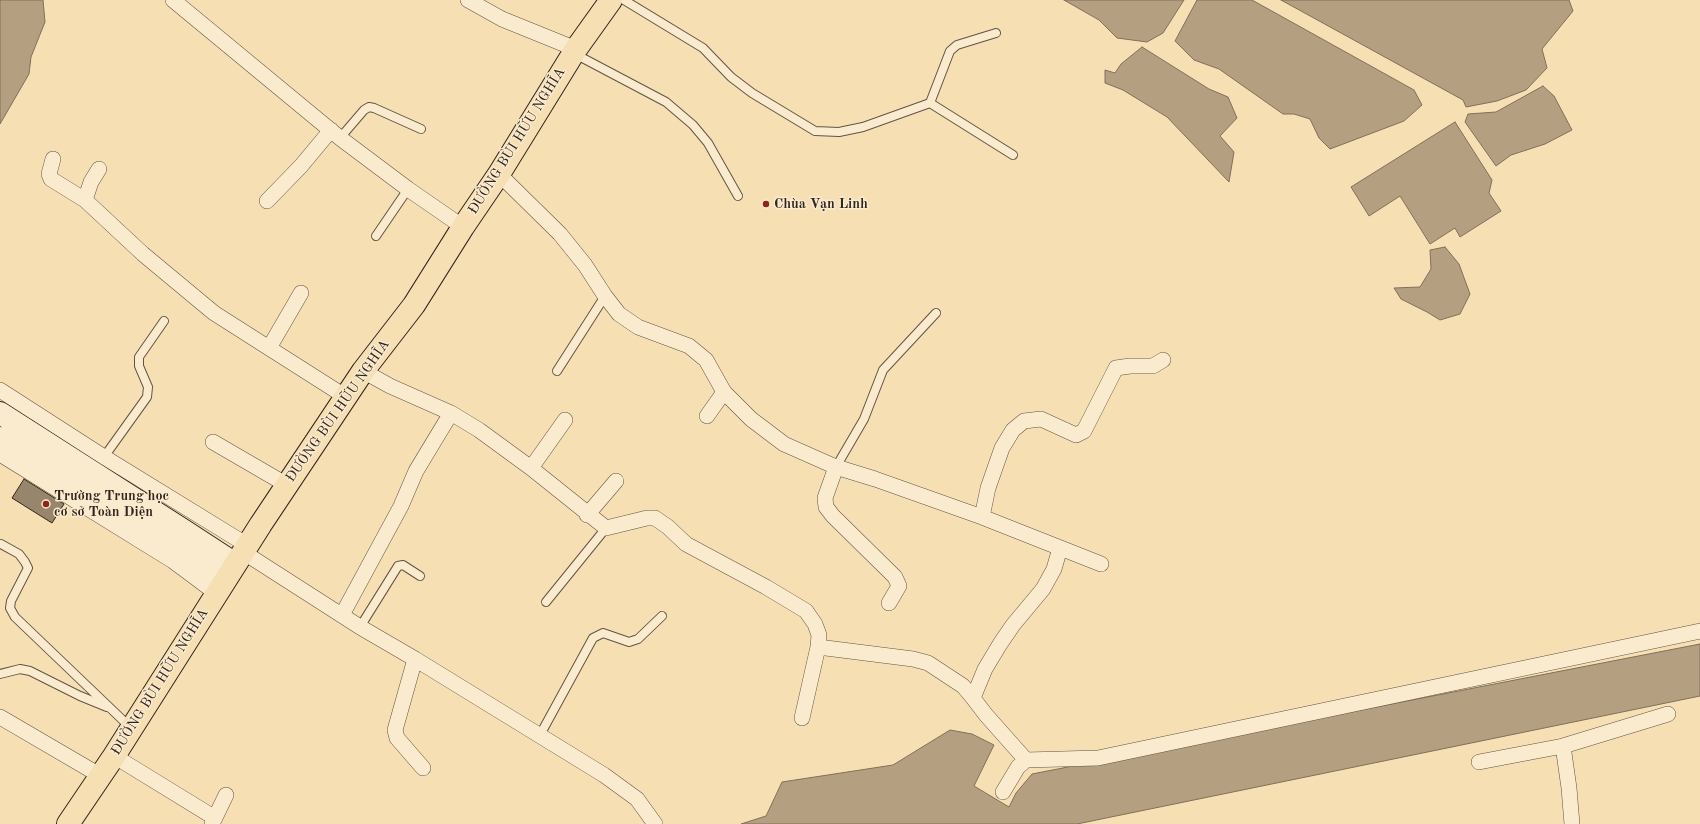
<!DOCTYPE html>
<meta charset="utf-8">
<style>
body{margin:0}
canvas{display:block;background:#f7dfb4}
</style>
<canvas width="1700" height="824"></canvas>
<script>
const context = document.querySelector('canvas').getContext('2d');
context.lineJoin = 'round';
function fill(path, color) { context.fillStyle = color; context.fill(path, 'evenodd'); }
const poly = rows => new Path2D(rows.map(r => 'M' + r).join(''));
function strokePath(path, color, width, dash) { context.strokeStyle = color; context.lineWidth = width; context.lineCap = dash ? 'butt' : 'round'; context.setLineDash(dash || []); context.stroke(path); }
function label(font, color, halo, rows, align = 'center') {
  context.font = font + ' "Old Standard TT",serif'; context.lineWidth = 3; context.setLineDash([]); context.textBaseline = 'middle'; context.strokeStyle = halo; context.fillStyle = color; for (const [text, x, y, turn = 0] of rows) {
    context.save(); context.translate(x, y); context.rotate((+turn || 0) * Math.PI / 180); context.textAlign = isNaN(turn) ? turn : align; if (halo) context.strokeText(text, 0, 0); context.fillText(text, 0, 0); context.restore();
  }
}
const water = poly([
 [0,0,43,0,45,22,31,57,29,74,0,124,0,0],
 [1064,0,1184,0,1163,33,1147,42,1117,38,1099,20,1064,0],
 [1197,0,1252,0,1414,90,1422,105,1404,121,1330,149,1319,138,1310,119,1294,114,1283,114,1219,69,1194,60,1175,41,1197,0],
 [1281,0,1569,0,1573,11,1542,49,1547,68,1526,90,1497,101,1466,107,1463,100,1281,0],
 [1142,47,1209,89,1228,97,1237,118,1220,136,1234,152,1229,182,1167,117,1123,90,1105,83,1105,70,1115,73,1121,64,1142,47],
 [1543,86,1554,96,1572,130,1545,144,1511,155,1496,166,1465,122,1468,114,1496,112,1543,86],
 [1455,122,1492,180,1489,193,1501,211,1460,237,1455,228,1430,244,1400,196,1369,216,1351,187,1455,122],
 [1445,247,1459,264,1470,294,1460,314,1440,320,1427,312,1401,299,1394,288,1420,287,1431,269,1430,250,1445,247],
 [1700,644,1700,696,1077,824,741,824,766,816,782,782,893,765,950,730,972,734,994,745,974,786,1009,807,1016,793,1032,774,1700,644]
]);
fill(water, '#b4a081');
strokePath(water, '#806f5a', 1);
const building = poly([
 [24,479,64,504,52,523,12,498,24,479]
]);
fill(building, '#98866c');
strokePath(building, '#31251f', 1);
const lane = poly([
 [624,0,703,48,731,77,752,93,815,131,839,132,863,127,930,103,1013,155],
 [575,54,666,102,693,125,708,143,738,196],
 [930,103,950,51,957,45,996,33],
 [340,138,364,110,369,107,374,108,421,129],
 [376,236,408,189],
 [557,371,605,296],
 [104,457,147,397,148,387,139,366,139,357,164,321],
 [836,467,864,419,883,370,936,313],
 [1,544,19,554,25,562,28,568,11,601,10,608,15,617,131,728],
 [546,602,606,528],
 [360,627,398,566,403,565,420,576],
 [0,674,20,669,30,671,80,696,107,707],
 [540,735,593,638,603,633,629,642,638,639,662,616]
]);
const street = poly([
 [173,0,340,138,408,189,463,227],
 [468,0,502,19,576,49],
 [53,159,49,174,51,179,85,200],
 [99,169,91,182,85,200,143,254,214,313,346,397],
 [499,174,560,234,585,265,605,296,619,314,638,327,689,346,706,360,724,392,751,419,784,444,836,467,875,479,982,517,1101,564],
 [267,201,301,166,331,130],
 [269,348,301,293],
 [363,371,390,386,451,413,479,430,531,468,606,528,647,518,655,518,668,527,686,544,766,587,806,611,815,624,819,635,818,647,802,718],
 [0,390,104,457,247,545],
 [707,416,724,392],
 [213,442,287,485],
 [0,454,173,561,216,593],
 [836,467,825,498,826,507,833,516,895,577,899,586,889,603],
 [531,468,565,420],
 [587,515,616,481],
 [982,517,988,488,1002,448,1013,430,1024,421,1041,419,1076,435,1084,431,1116,368,1130,366,1153,366,1163,360],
 [243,552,360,627,415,659,604,775,637,799,655,824],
 [342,615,401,506,416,471,451,413],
 [818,647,913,659,928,663,963,686,973,698],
 [415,659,395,730,397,738,423,768],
 [0,717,101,776],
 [1563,746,1668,714],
 [114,756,215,818],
 [1026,760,986,715,973,698,985,669,1000,644,1013,625,1043,589,1054,569,1060,548],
 [1479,762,1563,746,1569,788,1572,824],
 [1003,792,1018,767,1026,760,1098,758,1700,631],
 [212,824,226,795]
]);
const secondary = poly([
 [0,413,186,532,235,564],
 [0,438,225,580]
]);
const primary = poly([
 [68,824,114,756,261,524,363,371,414,305,463,227,499,174,576,49,611,0]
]);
strokePath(lane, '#625444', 10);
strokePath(street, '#625444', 16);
strokePath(secondary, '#31251f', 24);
strokePath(primary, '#31251f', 24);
strokePath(lane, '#faeace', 8);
strokePath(street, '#faeace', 15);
strokePath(secondary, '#faeace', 22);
strokePath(primary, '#f7dfb4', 22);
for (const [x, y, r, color] of [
 [766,204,4,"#8f2418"],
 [46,504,4,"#8f2418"]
]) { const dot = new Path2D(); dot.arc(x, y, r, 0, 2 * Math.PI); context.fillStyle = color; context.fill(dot); strokePath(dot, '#faeace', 1.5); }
label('14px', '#31251f', '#faeace', [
 ["ĐƯỜNG BÙI HỮU NGHĨA",517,141,-58],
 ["ĐƯỜNG BÙI HỮU NGHĨA",338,411,-55],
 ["ĐƯỜNG BÙI HỮU NGHĨA",160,682,-58]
]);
label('bold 14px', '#31251f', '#faeace', [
 ["Chùa Vạn Linh",774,204],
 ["Trường Trung học",54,496],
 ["cơ sở Toàn Diện",54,512]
], 'left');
</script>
